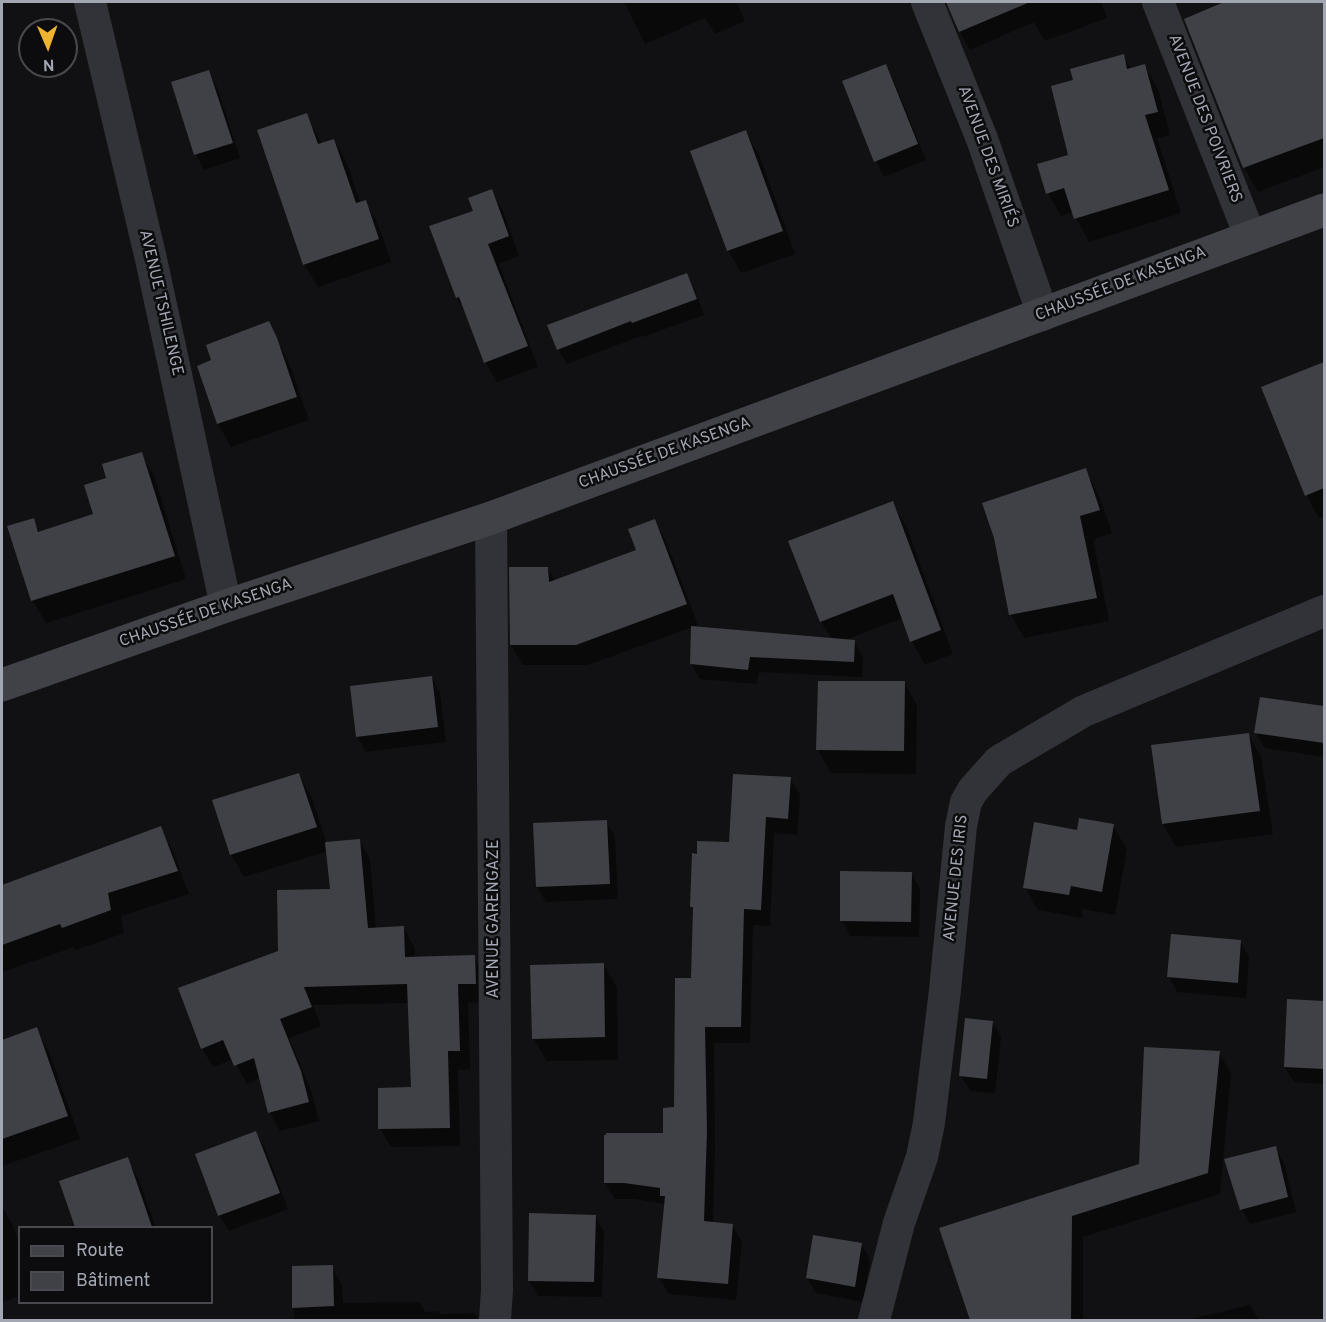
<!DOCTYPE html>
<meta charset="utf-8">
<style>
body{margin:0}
#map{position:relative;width:1326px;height:1322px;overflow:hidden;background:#111113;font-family:Overpass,sans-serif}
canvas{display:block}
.frame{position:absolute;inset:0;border:3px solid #a3a7b3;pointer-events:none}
.legend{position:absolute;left:18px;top:1226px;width:195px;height:78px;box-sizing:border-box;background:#0c0c0e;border:2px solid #484a50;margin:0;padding:8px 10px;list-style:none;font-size:18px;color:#a3a7b3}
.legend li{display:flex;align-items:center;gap:12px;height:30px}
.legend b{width:30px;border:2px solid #484a50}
.north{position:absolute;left:18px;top:18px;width:60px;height:60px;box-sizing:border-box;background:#0c0c0e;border:2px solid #484a50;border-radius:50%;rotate:178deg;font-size:16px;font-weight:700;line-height:24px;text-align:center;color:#a3a7b3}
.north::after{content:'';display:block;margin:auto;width:21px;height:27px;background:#ecb430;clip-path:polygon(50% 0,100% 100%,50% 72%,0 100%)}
</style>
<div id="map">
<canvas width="1326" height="1322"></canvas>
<div class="frame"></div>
<ul class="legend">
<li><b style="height:8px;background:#414248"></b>Route</li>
<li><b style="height:16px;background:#404146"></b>Bâtiment</li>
</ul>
<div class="north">N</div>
</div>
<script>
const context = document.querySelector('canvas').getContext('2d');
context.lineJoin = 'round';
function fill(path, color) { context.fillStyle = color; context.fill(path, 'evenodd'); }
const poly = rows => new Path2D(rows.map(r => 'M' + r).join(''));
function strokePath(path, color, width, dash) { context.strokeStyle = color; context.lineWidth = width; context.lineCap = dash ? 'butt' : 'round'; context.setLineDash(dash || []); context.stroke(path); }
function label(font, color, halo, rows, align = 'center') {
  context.font = font + ' Overpass,sans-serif'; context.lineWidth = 5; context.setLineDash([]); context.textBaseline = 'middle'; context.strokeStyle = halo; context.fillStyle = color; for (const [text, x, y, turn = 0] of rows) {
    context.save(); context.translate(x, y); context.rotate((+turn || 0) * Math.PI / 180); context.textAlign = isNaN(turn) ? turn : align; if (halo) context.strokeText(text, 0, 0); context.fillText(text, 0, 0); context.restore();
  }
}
fill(poly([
 [624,2,736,2,745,21,715,34,705,18,645,44],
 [939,2,1101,2,1107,18,1045,41,1034,22,970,50,960,32,949,5],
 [1228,2,1324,2,1324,167,1258,192,1244,167,1186,20],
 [1123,56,1131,69,1144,66,1158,89,1170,135,1157,138,1181,213,1089,242,1073,212,1061,216,1048,193,1070,156,1075,82],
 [886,66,894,81,926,160,884,177,876,161],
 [208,72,217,87,240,158,204,170,196,154],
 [306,114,322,144,334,140,347,163,360,203,365,202,378,224,391,262,318,287,304,264],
 [746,132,759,155,795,254,741,273,728,250],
 [491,191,503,211,519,256,499,264,538,367,497,382,485,362,468,316,457,298,431,227,475,211],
 [686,275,695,290,704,315,642,337,641,336,567,364,558,349],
 [268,323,289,363,309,420,231,447,218,424,199,367,213,361],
 [1324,364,1324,516,1319,518,1306,495,1263,388],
 [141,454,154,476,186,579,46,623,33,601,9,527,33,520,40,532,95,515],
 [1085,470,1098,493,1112,533,1093,540,1109,621,1024,638,1011,615],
 [892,503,906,526,953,654,925,665,912,642,903,618,845,640,854,641,863,657,862,677,759,672,756,684,700,679,691,664,832,639,821,622,790,542],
 [655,521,666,541,698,625,588,665,523,665,511,645,548,568,555,581,638,551],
 [432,678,440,693,446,742,366,752,357,736],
 [819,682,904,682,917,705,916,774,831,773,818,750],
 [1261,698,1324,708,1324,757,1265,748,1256,733],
 [1248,734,1261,757,1273,834,1176,847,1163,824,1153,747],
 [299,775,312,798,327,844,359,840,370,859,376,929,404,928,414,947,415,958,474,957,485,976,486,1002,468,1003,470,1069,458,1070,460,1146,391,1147,380,1129,412,1089,409,1003,313,1005,321,1026,289,1038,311,1091,319,1121,280,1131,270,1113,260,1078,247,1084,233,1059,213,1067,202,1048,331,890,328,851,244,877,231,854],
 [790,778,800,795,797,835,774,833,770,926,753,925,750,1043,714,1043,715,1149,713,1223,732,1225,742,1242,736,1300,669,1294,659,1278,666,1204,634,1199,615,1199,605,1183,664,1135,676,1109,692,980,694,911,691,906,698,855,731,844],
 [606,821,615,837,618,899,546,902,537,887],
 [1113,826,1127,849,1115,915,1083,909,1082,918,1038,910,1025,887,1078,831],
 [160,828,173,851,189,894,121,916,124,933,76,950,74,947,2,972,2,886],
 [911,873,920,889,919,937,850,936,842,921],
 [1240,941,1249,957,1246,998,1177,992,1169,977],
 [604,965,617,988,618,1060,547,1061,533,1038],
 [1289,1001,1324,1003,1324,1084,1294,1082,1285,1067],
 [992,1022,1001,1037,995,1093,970,1091,961,1076],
 [36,1029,49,1052,80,1139,2,1166,2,1041],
 [1219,1052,1231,1074,1220,1194,1083,1237,1083,1320,972,1320,941,1229,1140,1166],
 [256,1133,265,1148,288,1209,229,1231,220,1216,197,1155],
 [1275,1148,1284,1163,1296,1212,1250,1224,1242,1209],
 [127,1159,139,1180,156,1228,77,1228,61,1182],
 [2,1206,13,1226,20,1245,20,1296,2,1302],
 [595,1216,604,1232,602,1297,538,1296,529,1280],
 [862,1245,870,1260,863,1302,816,1293,807,1278],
 [332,1267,342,1285,343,1303,419,1302,425,1312,439,1311,440,1314,474,1313,479,1320,294,1320,293,1268],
 [1250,1305,1259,1320,1187,1320]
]), '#0007');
fill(poly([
 [946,2,1030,2,959,32],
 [1224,2,1324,2,1324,138,1243,168,1184,19],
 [1124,54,1127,69,1145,64,1158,112,1145,115,1169,190,1074,219,1064,188,1046,194,1037,164,1068,155,1051,86,1073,80,1070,69],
 [886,64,918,144,874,162,842,81],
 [209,70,233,143,194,155,171,82],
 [307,113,318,144,334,139,356,203,366,200,379,239,303,265,257,130],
 [746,130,783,231,727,251,690,151],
 [492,189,509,236,488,244,528,346,484,363,459,297,456,298,429,226,473,211,468,198],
 [687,273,697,299,632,323,631,321,557,350,547,325],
 [269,321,277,338,297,397,217,424,197,366,211,360,206,345],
 [1324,362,1324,488,1305,496,1261,387],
 [142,452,175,556,31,601,7,526,34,518,38,532,93,514,84,485,106,478,102,464],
 [1086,468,1100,510,1080,516,1097,598,1009,615,994,538,982,503],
 [893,501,941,630,910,642,893,594,820,622,788,541],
 [655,519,687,604,576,645,510,645,509,567,548,567,549,582,636,550,628,529],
 [691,626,855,640,854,662,750,657,748,670,690,664],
 [432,676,438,727,356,737,350,686],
 [818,681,905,681,904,751,816,750],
 [1260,697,1324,706,1324,743,1254,733],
 [1249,733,1260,811,1162,824,1151,745],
 [299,773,317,827,230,855,212,800],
 [733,774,791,777,788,819,766,817,761,910,744,909,741,1027,705,1027,707,1131,704,1221,733,1224,728,1284,657,1278,665,1196,660,1196,660,1188,624,1183,604,1183,604,1135,606,1135,606,1133,663,1133,663,1108,674,1107,675,978,691,978,693,907,690,907,692,853,697,854,697,841,729,842],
 [1079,818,1114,824,1102,892,1071,886,1069,895,1023,888,1034,822,1077,830],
 [607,820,610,884,536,887,533,823],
 [161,826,178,871,108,893,111,910,62,928,60,924,2,945,2,885],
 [360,839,368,928,404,926,405,957,475,955,476,984,458,984,460,1051,448,1051,450,1128,378,1129,378,1088,411,1087,407,984,304,987,312,1007,280,1019,301,1071,309,1102,268,1113,254,1058,234,1066,223,1040,201,1049,178,988,278,951,277,890,330,889,325,842],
 [840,871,912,872,911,922,840,921],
 [1171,934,1241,940,1238,983,1167,977],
 [604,963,605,1037,532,1039,530,965],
 [1287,999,1324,1001,1324,1069,1284,1067],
 [965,1018,993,1021,987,1079,959,1076],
 [37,1027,68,1116,2,1139,2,1040],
 [1144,1047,1220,1051,1208,1173,1072,1216,1071,1320,970,1320,939,1228,1139,1164],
 [256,1131,280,1193,218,1216,195,1154],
 [1276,1146,1288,1197,1240,1210,1224,1159],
 [128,1157,152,1227,75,1227,59,1181],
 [529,1213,596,1215,594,1282,528,1281],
 [813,1235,862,1243,855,1287,806,1278],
 [333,1265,334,1306,292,1308,292,1266]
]), '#404146');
strokePath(poly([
 [90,2,151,259,226,606],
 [927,2,982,139,1043,315],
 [1158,2,1250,236],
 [491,518,497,1290,495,1320],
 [874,1320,899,1223,922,1157,929,1123,945,990,961,826,966,802,973,790,999,761,1084,711,1324,611]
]), '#323338', 32);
strokePath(poly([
 [2,685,226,606,491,518,1324,210]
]), '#414248', 33);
label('16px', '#a3a7b3', '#0c0c0e', [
 ["AVENUE DES POIVRIERS",1204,119,69],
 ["AVENUE DES MIRIÉS",987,157,70],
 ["CHAUSSÉE DE KASENGA",1121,285,-21],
 ["AVENUE TSHILENGE",160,303,77],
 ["CHAUSSÉE DE KASENGA",665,454,-20],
 ["CHAUSSÉE DE KASENGA",206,614,-19],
 ["AVENUE DES IRIS",957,878,-84],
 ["AVENUE GARENGAZE",495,919,-90]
]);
</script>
